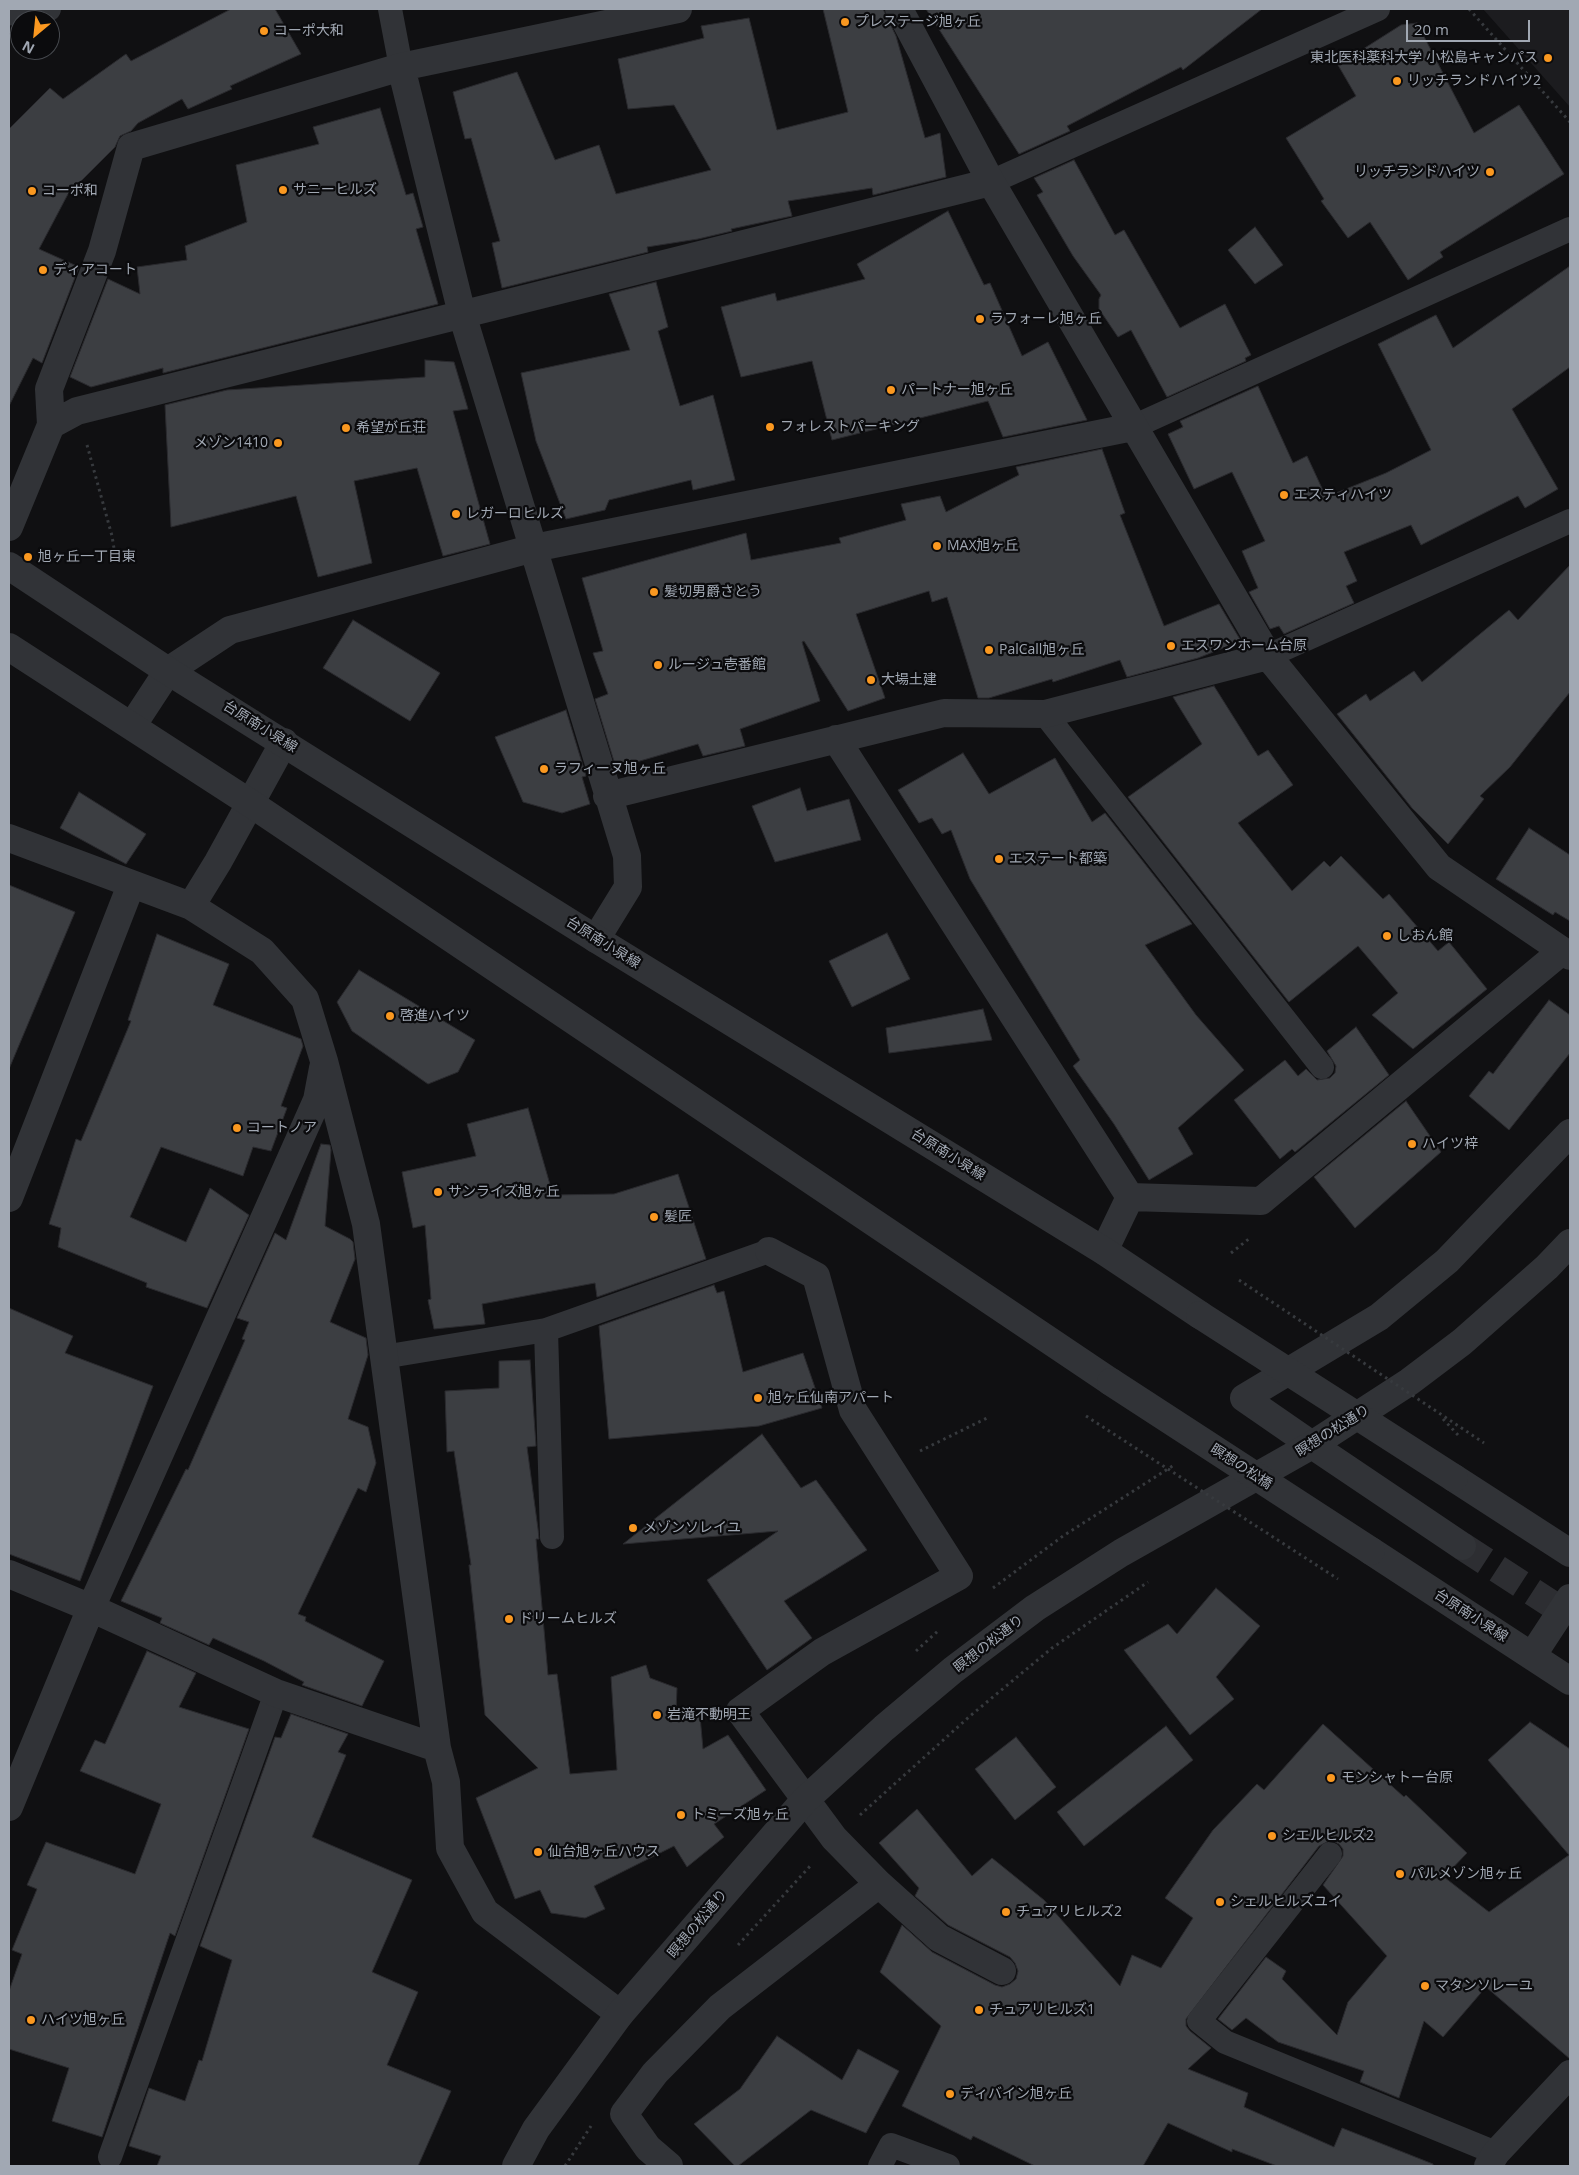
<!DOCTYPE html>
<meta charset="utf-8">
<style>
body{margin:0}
#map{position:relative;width:1579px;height:2175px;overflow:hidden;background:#101012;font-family:"Open Sans",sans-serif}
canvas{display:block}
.frame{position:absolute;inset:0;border:10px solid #a1a8b3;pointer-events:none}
.north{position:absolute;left:10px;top:10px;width:50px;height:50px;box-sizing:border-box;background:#0b0b0d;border:1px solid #474a4f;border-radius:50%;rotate:208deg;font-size:14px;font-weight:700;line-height:20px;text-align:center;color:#a1a8b3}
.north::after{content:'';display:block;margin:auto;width:18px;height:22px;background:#fa9820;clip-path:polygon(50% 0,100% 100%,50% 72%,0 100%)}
.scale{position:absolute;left:1406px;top:20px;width:124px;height:22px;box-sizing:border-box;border:2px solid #a1a8b3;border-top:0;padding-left:6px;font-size:15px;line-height:18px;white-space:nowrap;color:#a1a8b3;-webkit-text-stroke:4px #0b0b0d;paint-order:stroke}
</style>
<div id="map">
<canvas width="1579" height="2175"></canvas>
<div class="frame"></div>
<div class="north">N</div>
<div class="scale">20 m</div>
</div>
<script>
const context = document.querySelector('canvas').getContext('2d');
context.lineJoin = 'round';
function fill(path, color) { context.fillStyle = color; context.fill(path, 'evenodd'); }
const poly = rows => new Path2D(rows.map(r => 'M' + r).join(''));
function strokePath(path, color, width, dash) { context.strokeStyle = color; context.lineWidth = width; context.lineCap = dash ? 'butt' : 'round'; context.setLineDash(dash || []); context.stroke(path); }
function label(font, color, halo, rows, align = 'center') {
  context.font = font + ' "Open Sans","Noto Sans JP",sans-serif'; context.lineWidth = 4.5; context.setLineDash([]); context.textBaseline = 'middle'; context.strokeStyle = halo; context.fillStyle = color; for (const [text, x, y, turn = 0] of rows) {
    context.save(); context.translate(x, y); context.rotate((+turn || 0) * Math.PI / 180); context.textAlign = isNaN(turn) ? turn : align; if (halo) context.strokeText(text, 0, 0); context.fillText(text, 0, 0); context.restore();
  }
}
fill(poly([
 [1483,9,1570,9,1570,107]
]), '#1c1c1f');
const building = poly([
 [231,9,275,9,301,54,230,86,232,89,188,109,182,99,138,123,131,131,120,136,115,147,68,194,39,249,79,267,42,363,33,358,9,406,9,129,50,88,63,99,126,54,131,61,231,9],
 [823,9,883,9,896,36,925,138,940,133,946,177,873,195,872,188,788,201,792,216,731,229,732,231,698,239,647,247,648,252,502,288,492,243,500,241,471,138,465,139,453,92,517,72,555,160,599,145,616,194,711,170,674,105,628,109,618,59,704,38,701,26,749,18,777,130,848,112,823,9],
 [926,9,1262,9,1183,70,1181,67,1067,126,1070,131,1019,154,926,9],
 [1417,23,1474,133,1519,105,1564,174,1440,252,1443,257,1408,280,1370,222,1348,238,1321,201,1324,199,1286,138,1356,96,1338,65,1401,25,1417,23],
 [380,108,406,195,413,193,423,227,416,229,438,304,163,373,163,368,91,387,70,377,108,279,140,294,137,267,187,260,185,246,247,222,236,165,319,144,313,127,380,108],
 [1074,160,1115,235,1124,230,1180,328,1225,304,1251,355,1245,358,1246,361,1167,397,1131,330,1118,337,1099,309,1099,299,1101,295,1073,256,1037,195,1043,192,1034,178,1074,160],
 [948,211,984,285,990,283,1022,356,1048,342,1087,420,1003,437,988,401,832,440,812,361,741,377,721,307,775,293,777,301,865,279,857,264,948,211],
 [1255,227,1283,265,1255,284,1228,250,1255,227],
 [1570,266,1570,367,1512,409,1558,489,1525,508,1518,496,1421,545,1411,525,1344,552,1357,581,1346,586,1354,603,1284,634,1279,626,1270,629,1249,592,1258,588,1242,551,1265,541,1232,472,1194,489,1168,434,1183,427,1180,421,1258,386,1293,463,1307,456,1326,497,1386,473,1431,450,1378,344,1436,315,1453,348,1570,266],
 [656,282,668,327,658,331,680,406,713,395,735,480,693,490,691,480,609,500,605,510,566,519,536,441,521,373,630,350,609,294,656,282],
 [425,360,454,362,468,409,453,411,490,544,443,556,417,468,354,481,372,563,318,577,296,496,171,527,165,405,227,390,425,377,425,360],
 [1102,449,1125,513,1120,515,1164,626,1219,604,1241,641,1198,658,1127,677,1120,660,1053,682,1052,679,989,698,978,698,947,597,932,602,929,591,856,614,885,698,848,711,804,641,802,642,820,701,740,729,745,746,703,756,698,744,616,768,595,699,608,694,593,653,603,651,582,578,746,533,751,560,841,543,839,538,906,520,901,504,940,496,946,512,1019,475,1016,467,1102,449],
 [1570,565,1570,692,1510,767,1480,796,1484,799,1448,844,1412,808,1337,714,1366,694,1370,701,1414,671,1422,682,1509,610,1518,620,1570,565],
 [353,620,440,673,410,721,323,668,353,620],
 [1214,686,1258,756,1268,750,1293,785,1238,823,1292,891,1324,861,1330,867,1341,856,1383,899,1389,894,1438,951,1449,942,1487,989,1413,1049,1372,1015,1398,993,1358,946,1289,1002,1128,797,1202,744,1173,697,1214,686],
 [566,710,586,776,582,777,590,804,562,813,523,802,495,737,566,710],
 [963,753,989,794,1055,758,1092,822,1105,813,1192,924,1145,945,1196,1015,1244,1070,1178,1128,1193,1154,1149,1180,1114,1124,1073,1066,1080,1060,970,879,951,830,942,834,932,818,919,823,898,790,963,753],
 [800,788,807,811,849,799,861,840,775,862,752,806,800,788],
 [79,792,146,834,126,864,60,828,79,792],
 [1529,828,1570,855,1570,921,1555,912,1553,915,1496,879,1529,828],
 [9,885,75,912,9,1069,9,885],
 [887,933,910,979,852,1007,829,961,887,933],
 [157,934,229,964,213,1005,301,1039,303,1046,281,1106,287,1108,271,1151,253,1147,243,1176,161,1147,130,1217,186,1242,210,1188,249,1215,207,1308,146,1287,147,1283,58,1247,61,1228,49,1224,76,1139,81,1141,131,1021,128,1020,157,934],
 [359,970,475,1040,458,1072,428,1084,352,1031,337,1002,359,970],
 [1549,1000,1570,1015,1570,1053,1509,1130,1469,1096,1489,1071,1493,1074,1549,1000],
 [983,1009,992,1040,889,1053,886,1028,983,1009],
 [1356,1027,1389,1075,1295,1152,1292,1149,1280,1159,1234,1100,1285,1060,1298,1076,1306,1069,1317,1080,1330,1078,1335,1073,1336,1066,1327,1051,1356,1027],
 [1406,1101,1441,1152,1355,1228,1314,1177,1406,1101],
 [528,1108,553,1195,614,1194,678,1174,706,1259,597,1297,595,1283,482,1304,485,1324,434,1329,428,1300,431,1299,425,1225,413,1228,402,1172,476,1156,467,1124,528,1108],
 [321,1144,330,1145,331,1150,325,1226,350,1239,353,1242,355,1259,330,1322,366,1338,368,1355,348,1419,368,1427,376,1463,366,1492,358,1488,298,1614,306,1617,305,1621,384,1661,362,1706,302,1685,304,1682,264,1661,213,1638,209,1645,160,1623,162,1618,121,1601,186,1469,188,1470,245,1340,242,1339,249,1322,237,1318,275,1233,286,1240,321,1144],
 [714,1285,717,1293,724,1291,743,1372,803,1353,822,1408,759,1426,609,1439,599,1326,714,1285],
 [9,1308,73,1336,65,1353,153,1386,80,1581,9,1554,9,1308],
 [530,1360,536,1446,527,1447,538,1529,539,1539,536,1539,548,1675,557,1674,570,1774,617,1770,611,1677,646,1665,650,1678,677,1688,676,1712,700,1716,703,1749,728,1735,766,1790,714,1824,724,1837,687,1867,674,1846,594,1886,605,1909,585,1918,551,1913,540,1890,515,1899,476,1798,538,1768,485,1715,469,1565,471,1565,454,1451,447,1452,445,1391,499,1388,499,1361,530,1360],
 [762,1434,801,1488,816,1480,867,1550,784,1601,812,1638,767,1670,707,1580,778,1531,623,1544,762,1434],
 [1216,1588,1260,1626,1216,1677,1234,1699,1190,1735,1124,1650,1168,1624,1177,1634,1216,1588],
 [147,1651,196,1673,179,1707,249,1729,175,1936,170,1933,102,2137,52,2121,69,2068,9,2049,9,1991,22,1954,12,1950,37,1889,27,1885,46,1842,135,1874,161,1804,80,1771,95,1740,105,1744,147,1651],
 [291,1714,348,1734,338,1752,346,1755,312,1837,412,1880,372,1972,418,1992,387,2065,451,2091,418,2166,157,2166,161,2156,129,2146,149,2088,185,2101,199,2060,202,2061,232,1960,200,1946,275,1737,281,1738,291,1714],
 [1530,1722,1570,1749,1570,2059,1486,1987,1443,2037,1424,2021,1399,2098,1360,2082,1364,2071,1278,2042,1246,2018,1232,2030,1218,2019,1266,1957,1286,1971,1282,1979,1337,2035,1348,2002,1387,1956,1323,1885,1343,1856,1343,1849,1339,1844,1331,1840,1319,1846,1186,2019,1186,2026,1190,2031,1211,2048,1188,2069,1248,2093,1244,2107,1334,2147,1342,2128,1433,2164,1433,2166,1277,2166,1232,2149,1232,2152,1168,2123,1143,2166,1035,2166,973,2136,971,2140,902,2106,941,2026,880,1972,902,1925,932,1952,995,1985,1002,1987,1010,1984,1016,1979,1018,1971,1015,1963,1010,1957,948,1925,915,1896,919,1888,879,1843,917,1809,972,1876,992,1858,1044,1900,1120,1986,1132,1955,1161,1968,1193,1918,1165,1898,1213,1830,1257,1784,1264,1790,1323,1724,1404,1797,1406,1795,1467,1853,1444,1877,1489,1912,1569,1855,1488,1760,1530,1722],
 [1166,1726,1193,1760,1084,1846,1057,1812,1166,1726],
 [1016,1737,1056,1787,1015,1820,975,1769,1016,1737],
 [777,2036,842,2080,858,2049,899,2071,866,2133,811,2110,738,2166,735,2166,694,2124,740,2089,777,2036]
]);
fill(building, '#3c3e42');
strokePath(building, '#2a2a2e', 1);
strokePath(poly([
 [1462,1546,1570,1616]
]), '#2d2e32', 28, [28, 14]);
strokePath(poly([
 [1469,9,1570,122],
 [87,445,112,536,116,561],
 [1231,1253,1250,1238],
 [1443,1419,1458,1435],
 [920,1451,987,1418],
 [993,1588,1063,1536,1174,1465],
 [916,1651,939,1630],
 [860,1815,970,1716,1052,1648,1148,1582],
 [738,1945,812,1864],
 [565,2166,591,2126]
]), '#373a3e', 3, [2.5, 4]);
strokePath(poly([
 [390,9,401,67],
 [9,13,27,16,49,9],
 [991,182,1378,9],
 [1133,427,1570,229],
 [1268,656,1570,521],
 [1045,714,1322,1067],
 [546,1330,552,1537],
 [383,1357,546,1330,769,1251],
 [1330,1854,1199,2021,1225,2042,1496,2153],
 [110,2157,276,1693],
 [880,2166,891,2145,948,2166]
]), '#313337', 24);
strokePath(poly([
 [899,9,991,182,1268,656,1439,867,1570,956],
 [401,67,462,314,627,856,628,887,596,939],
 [51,425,77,411,991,182],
 [9,527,51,425,49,389,102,251,131,147,401,67,678,9],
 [132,726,168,671,230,630,534,548,1133,427],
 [836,739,1130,1197],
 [607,796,944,713,1045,714,1268,656],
 [9,838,191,906,262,951,305,999,324,1061,366,1224,437,1748,446,1782,450,1848,485,1912,620,2014],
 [191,906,218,862,284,742],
 [9,1198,131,885],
 [1104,1251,1130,1197,1261,1201,1562,951],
 [1312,1445,1244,1398,1379,1317,1447,1261,1570,1133],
 [9,1574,91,1608,276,1693,437,1748],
 [9,1807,91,1608,317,1100,323,1068],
 [879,1884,939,1938,1002,1971],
 [669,2166,648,2148,624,2114,655,2073,720,2007,879,1884,834,1838,740,1711,822,1652,959,1576,853,1410,816,1276,769,1251],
 [1488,2166,1496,2153,1570,2074]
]), '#313337', 28);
strokePath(poly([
 [9,566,168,671,596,939,1104,1251,1200,1315],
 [9,647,250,803,1111,1382],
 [1312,1445,1462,1546],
 [1454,1478,1570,1553],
 [1371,1551,1570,1681],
 [1532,1656,1570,1598],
 [516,2166,536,2129,620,2014,804,1801,884,1728,953,1670,1035,1608,1121,1553,1312,1445,1409,1382,1462,1342,1547,1267,1570,1243]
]), '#313337', 28);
strokePath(poly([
 [1239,1280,1484,1443],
 [1086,1416,1338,1579]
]), '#373a3e', 3, [2.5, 4]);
strokePath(poly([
 [1200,1315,1454,1478],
 [1111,1382,1371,1551]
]), '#313337', 28);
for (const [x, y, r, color] of [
 [845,22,5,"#fa9820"],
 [264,31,5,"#fa9820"],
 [1548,58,5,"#fa9820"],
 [1397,81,5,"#fa9820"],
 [1490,172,5,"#fa9820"],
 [283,190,5,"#fa9820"],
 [32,191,5,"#fa9820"],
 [43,270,5,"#fa9820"],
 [980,319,5,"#fa9820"],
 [891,390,5,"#fa9820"],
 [770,427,5,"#fa9820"],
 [346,428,5,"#fa9820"],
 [278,443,5,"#fa9820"],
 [1284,495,5,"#fa9820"],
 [456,514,5,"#fa9820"],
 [937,546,5,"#fa9820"],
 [28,557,5,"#fa9820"],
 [654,592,5,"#fa9820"],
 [1171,646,5,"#fa9820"],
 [989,650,5,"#fa9820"],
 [658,665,5,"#fa9820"],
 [871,680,5,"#fa9820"],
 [544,769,5,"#fa9820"],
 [999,859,5,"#fa9820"],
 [1387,936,5,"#fa9820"],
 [390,1016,5,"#fa9820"],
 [237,1128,5,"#fa9820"],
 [1412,1144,5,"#fa9820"],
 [438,1192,5,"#fa9820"],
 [654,1217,5,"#fa9820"],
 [758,1398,5,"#fa9820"],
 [633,1528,5,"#fa9820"],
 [509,1619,5,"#fa9820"],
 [657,1715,5,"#fa9820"],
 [1331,1778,5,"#fa9820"],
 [681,1815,5,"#fa9820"],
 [1272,1836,5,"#fa9820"],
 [538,1852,5,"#fa9820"],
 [1400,1874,5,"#fa9820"],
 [1220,1902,5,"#fa9820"],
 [1006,1912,5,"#fa9820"],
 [1425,1986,5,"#fa9820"],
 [979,2010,5,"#fa9820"],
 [31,2020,5,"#fa9820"],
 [950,2094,5,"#fa9820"]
]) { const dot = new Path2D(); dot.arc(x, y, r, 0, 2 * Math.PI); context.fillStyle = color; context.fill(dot); strokePath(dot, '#0b0b0d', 2); }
label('14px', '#a1a8b3', '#0b0b0d', [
 ["プレステージ旭ヶ丘",855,22],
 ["コーポ大和",274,31],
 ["東北医科薬科大学 小松島キャンパス",1538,58,"right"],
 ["リッチランドハイツ2",1407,81],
 ["リッチランドハイツ",1480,172,"right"],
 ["サニーヒルズ",293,190],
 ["コーポ和",42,191],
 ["ディアコート",53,270],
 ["ラフォーレ旭ヶ丘",990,319],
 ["パートナー旭ヶ丘",901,390],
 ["フォレストパーキング",780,427],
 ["希望が丘荘",356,428],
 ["メゾン1410",268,443,"right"],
 ["エスティハイツ",1294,495],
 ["レガーロヒルズ",466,514],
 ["MAX旭ヶ丘",947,546],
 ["旭ヶ丘一丁目東",38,557],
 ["髪切男爵さとう",664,592],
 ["エスワンホーム台原",1181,646],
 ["PalCall旭ヶ丘",999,650],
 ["ルージュ壱番館",668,665],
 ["大場土建",881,680],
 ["ラフィーヌ旭ヶ丘",554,769],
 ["エステート都築",1009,859],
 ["しおん館",1397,936],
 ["啓進ハイツ",400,1016],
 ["コートノア",247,1128],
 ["ハイツ梓",1422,1144],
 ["サンライズ旭ヶ丘",448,1192],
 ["髪匠",664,1217],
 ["旭ヶ丘仙南アパート",768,1398],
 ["メゾンソレイユ",643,1528],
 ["ドリームヒルズ",519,1619],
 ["岩滝不動明王",667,1715],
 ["モンシャトー台原",1341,1778],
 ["トミーズ旭ヶ丘",691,1815],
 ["シエルヒルズ2",1282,1836],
 ["仙台旭ヶ丘ハウス",548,1852],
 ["パルメゾン旭ヶ丘",1410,1874],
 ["シェルヒルズユイ",1230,1902],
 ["チュアリヒルズ2",1016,1912],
 ["マタンソレーユ",1435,1986],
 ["チュアリヒルズ1",989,2010],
 ["ハイツ旭ヶ丘",41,2020],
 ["ディバイン旭ヶ丘",960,2094]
], 'left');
label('14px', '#a1a8b3', '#0b0b0d', [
 ["台原南小泉線",260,727,32],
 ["台原南小泉線",603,943,32],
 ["台原南小泉線",948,1155,32],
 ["瞑想の松通り",1333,1431,-32],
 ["瞑想の松橋",1241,1467,33],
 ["台原南小泉線",1471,1616,33],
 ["瞑想の松通り",989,1644,-38],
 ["瞑想の松通り",698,1924,-50]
]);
</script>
